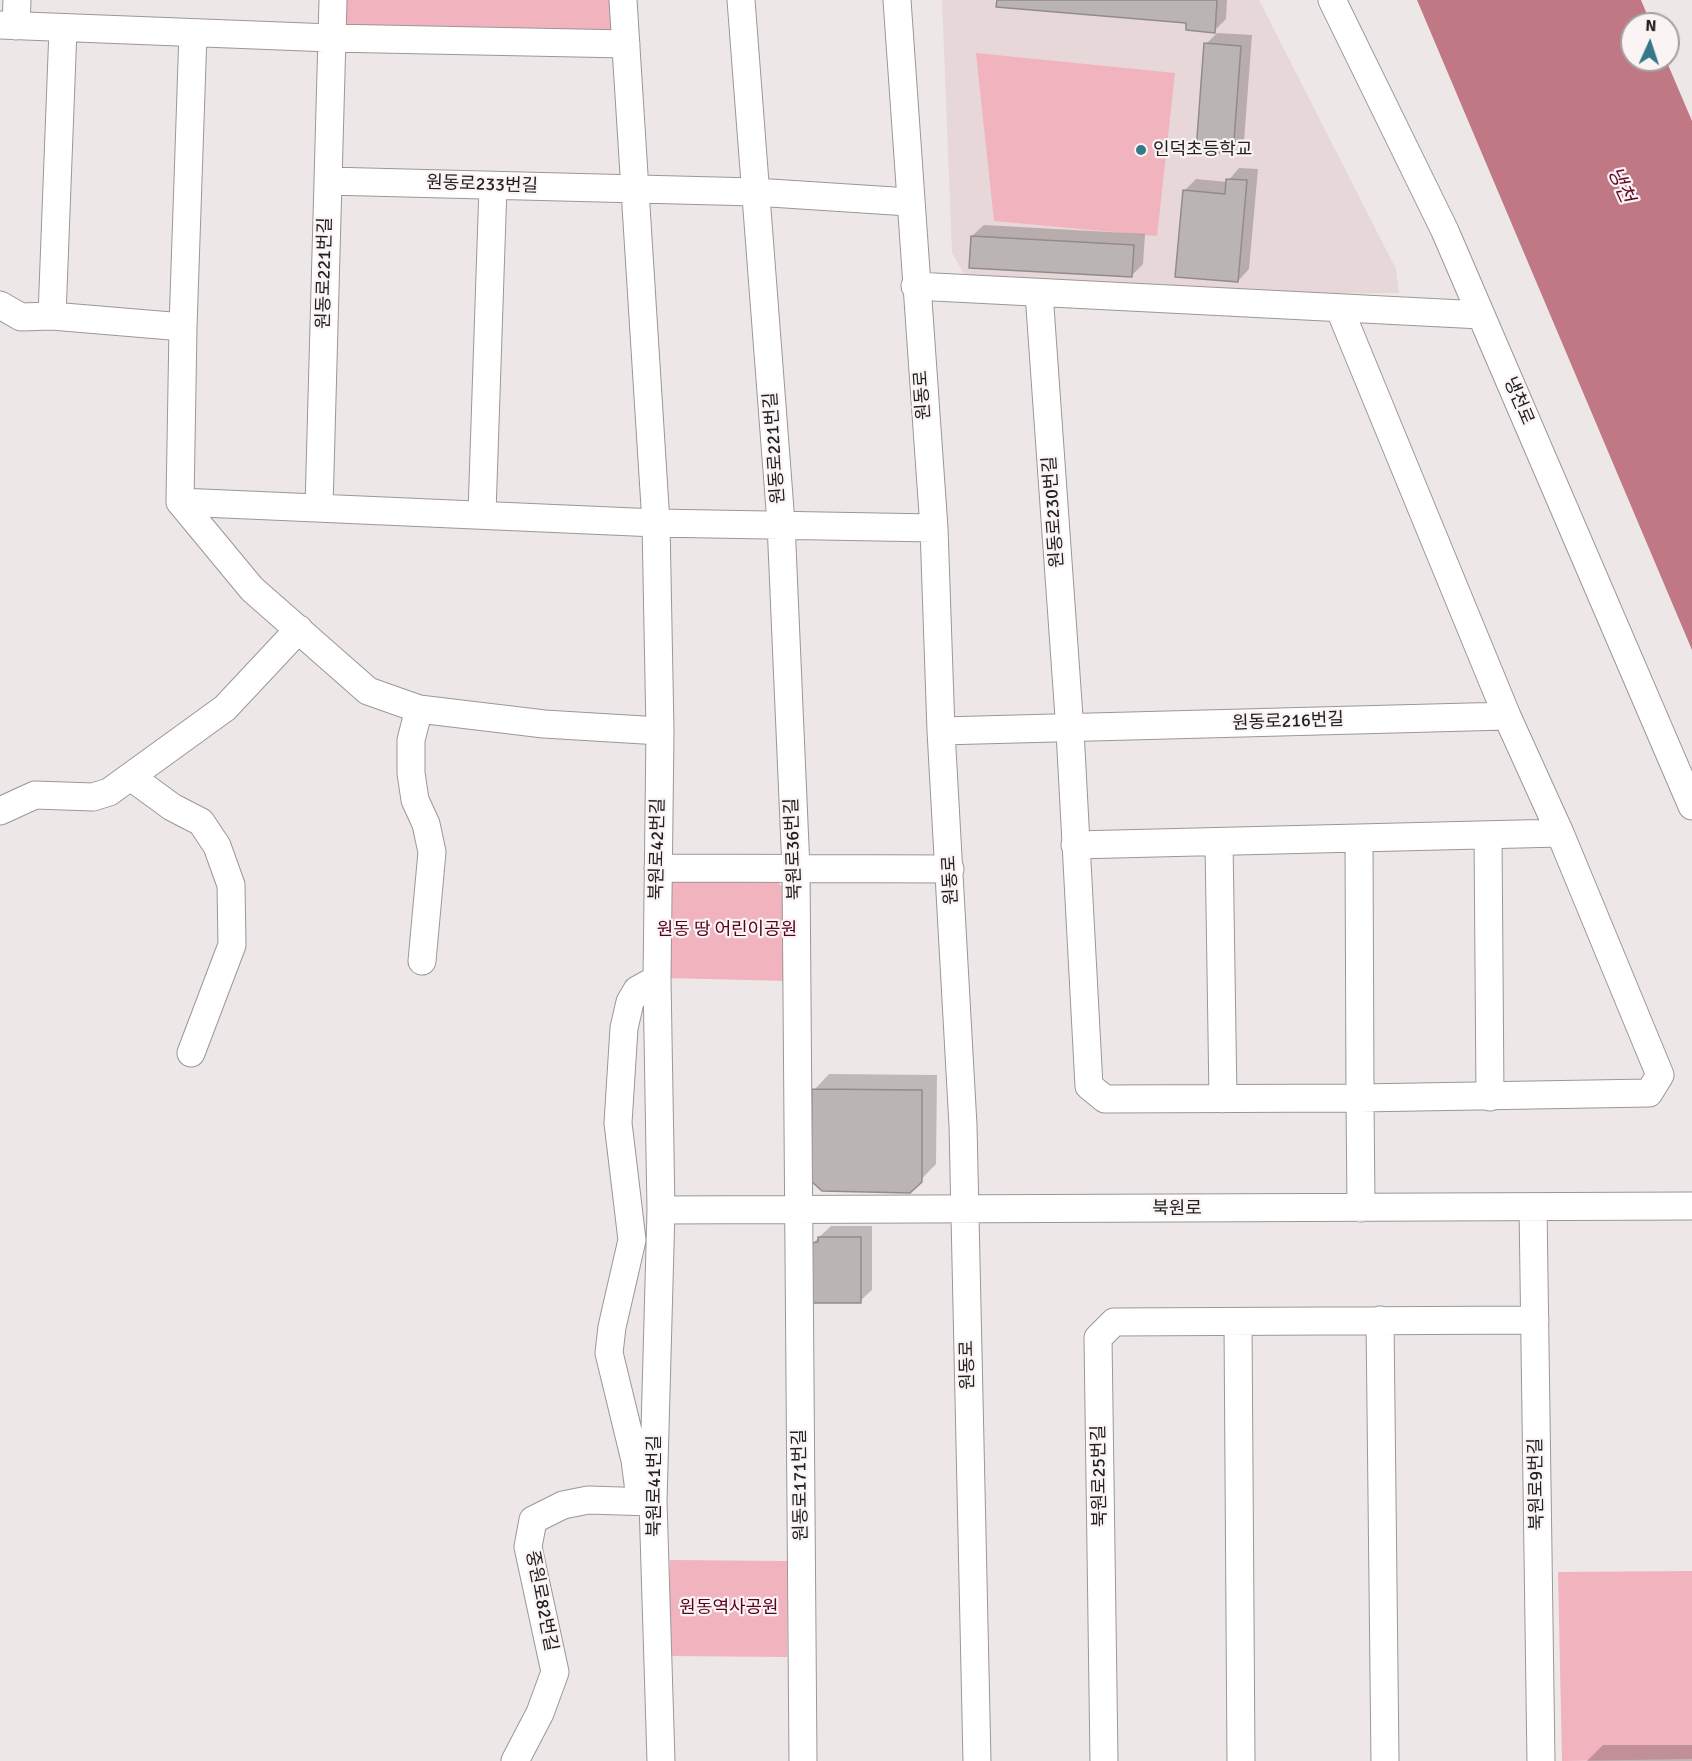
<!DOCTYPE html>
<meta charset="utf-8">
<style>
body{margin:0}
#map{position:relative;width:1692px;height:1761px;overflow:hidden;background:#eee7e8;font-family:Signika,sans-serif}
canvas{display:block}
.north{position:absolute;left:1620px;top:12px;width:60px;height:60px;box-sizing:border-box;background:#fbf4f5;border:2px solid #a49fa0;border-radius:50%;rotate:3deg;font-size:16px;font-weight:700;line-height:24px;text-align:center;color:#222020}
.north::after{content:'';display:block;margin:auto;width:21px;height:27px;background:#36788a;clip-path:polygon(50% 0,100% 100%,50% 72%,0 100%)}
</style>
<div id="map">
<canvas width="1692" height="1761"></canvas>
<div class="north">N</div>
</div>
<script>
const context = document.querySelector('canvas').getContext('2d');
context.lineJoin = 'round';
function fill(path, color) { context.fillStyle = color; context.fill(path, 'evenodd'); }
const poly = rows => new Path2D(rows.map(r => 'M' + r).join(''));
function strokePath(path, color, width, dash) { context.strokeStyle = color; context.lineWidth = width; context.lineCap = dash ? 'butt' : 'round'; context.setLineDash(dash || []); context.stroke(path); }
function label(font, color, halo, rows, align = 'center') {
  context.font = font + ' Signika,"Noto Sans KR",sans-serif'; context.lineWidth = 4.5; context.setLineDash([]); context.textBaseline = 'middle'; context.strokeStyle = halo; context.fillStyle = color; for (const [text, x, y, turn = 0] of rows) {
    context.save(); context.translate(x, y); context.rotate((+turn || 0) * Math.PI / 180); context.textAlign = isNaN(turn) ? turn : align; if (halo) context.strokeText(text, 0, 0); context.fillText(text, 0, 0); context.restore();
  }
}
fill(poly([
 [942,0,1259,0,1396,269,1399,293,1256,294,965,276,952,253]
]), '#e7d7d9');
fill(poly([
 [333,0,623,0,626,44,331,38],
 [976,53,1175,73,1157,236,994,221],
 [675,879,777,881,788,894,787,981,665,978,668,889],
 [670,1560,788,1561,787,1657,669,1656],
 [1692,1571,1692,1759,1562,1761,1558,1572]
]), '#f1b3bd');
fill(poly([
 [1417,0,1641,0,1651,24,1632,24,1632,60,1666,60,1692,121,1692,650]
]), '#c07885');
fill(poly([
 [998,0,1227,0,1226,19,1214,31,1188,21],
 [1217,33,1252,35,1244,141,1232,152,1206,44],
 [1239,168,1258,169,1249,269,1238,281,1184,191,1196,179,1227,182],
 [984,225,1145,234,1143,264,1132,275,972,236],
 [829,1074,937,1075,936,1164,910,1191,814,1090],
 [831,1226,872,1226,872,1290,860,1301,813,1243],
 [1603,1745,1692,1745,1692,1761,1587,1761]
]), '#0003');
const building = poly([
 [997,0,1217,0,1215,33,1186,30,1186,23,996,7,997,0],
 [1204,43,1241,46,1233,154,1196,151,1204,43],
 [1226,179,1247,180,1238,282,1175,277,1183,190,1225,194,1226,179],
 [971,236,1134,245,1132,277,969,268,971,236],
 [812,1089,922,1090,922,1182,910,1193,822,1191,811,1181,812,1089],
 [818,1237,861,1237,861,1303,812,1303,812,1243,818,1242,818,1237]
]);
fill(building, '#bbb4b5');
strokePath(building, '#928b8c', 1.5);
const minor = poly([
 [623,0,656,523,660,731,657,979,661,1210,653,1502,661,1761],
 [741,0,781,523,796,869,803,1761],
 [897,0,934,528,941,731,963,1125,977,1761],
 [1332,0,1445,231,1692,806],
 [0,25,331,38,626,44],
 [16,26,17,0],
 [328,181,755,192,909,202],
 [915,286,1481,315],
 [1039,293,1070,731,1089,1086,1105,1099,1360,1098,1359,838],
 [0,305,21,317,52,316,183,327,180,502,656,523,934,528],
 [1340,310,1507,716,1560,833,1660,1075,1649,1093,1360,1098,1361,1208],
 [52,316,63,29],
 [183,327,193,33],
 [180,502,252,589,368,691,419,709,544,724,660,731],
 [319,507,333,0],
 [482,513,493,186],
 [419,709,411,740,411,773,415,800,426,824,432,852,422,961],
 [941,731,1507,716],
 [131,777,172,807,201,822,217,846,231,885,232,945,191,1053],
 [0,811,35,795,93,797,109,792,225,708,299,629],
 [1488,835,1490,1097],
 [1219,842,1223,1099],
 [1075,845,1560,833],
 [658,868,950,869],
 [1533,1207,1541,1761],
 [661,1210,1692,1206],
 [1380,1320,1385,1761],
 [1238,1323,1241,1761],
 [640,1499,635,1460,609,1353,612,1327,632,1240,618,1123,624,1028,630,1002,637,990,657,979],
 [515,1761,540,1713,555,1672,528,1547,533,1520,563,1505,588,1500,653,1502],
 [1104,1761,1098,1338,1114,1322,1535,1320]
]);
strokePath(minor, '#9d9697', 29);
strokePath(minor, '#fff', 27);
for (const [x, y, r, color] of [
 [1141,150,6,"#36788a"]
]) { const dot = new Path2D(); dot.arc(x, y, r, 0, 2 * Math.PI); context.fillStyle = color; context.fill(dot); strokePath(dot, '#fbf4f5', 2); }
label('18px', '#222020', '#fbf4f5', [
 ["인덕초등학교",1153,150]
], 'left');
label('18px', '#222020', '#fbf4f5', [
 ["원동로233번길",482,185,2],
 ["원동로221번길",325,273,-89],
 ["원동로",923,395,-94],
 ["냉천로",1518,401,67],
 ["원동로221번길",775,448,-94],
 ["원동로230번길",1054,512,-94],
 ["원동로216번길",1288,722,-2],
 ["북원로42번길",658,849,-89],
 ["북원로36번길",794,849,-92],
 ["원동로",951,880,-93],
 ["북원로",1177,1209],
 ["원동로",968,1365,-91],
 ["북원로25번길",1100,1476,-91],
 ["북원로9번길",1537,1484,-91],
 ["원동로171번길",801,1485,-91],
 ["북원로41번길",655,1486,-90],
 ["중원로82번길",541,1601,79]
]);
label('18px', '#590021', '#fbf4f5', [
 ["원동 땅 어린이공원",727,930],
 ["원동역사공원",729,1608]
]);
label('italic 20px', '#600726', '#fbf4f5', [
 ["냉천",1620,185,66]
]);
</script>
